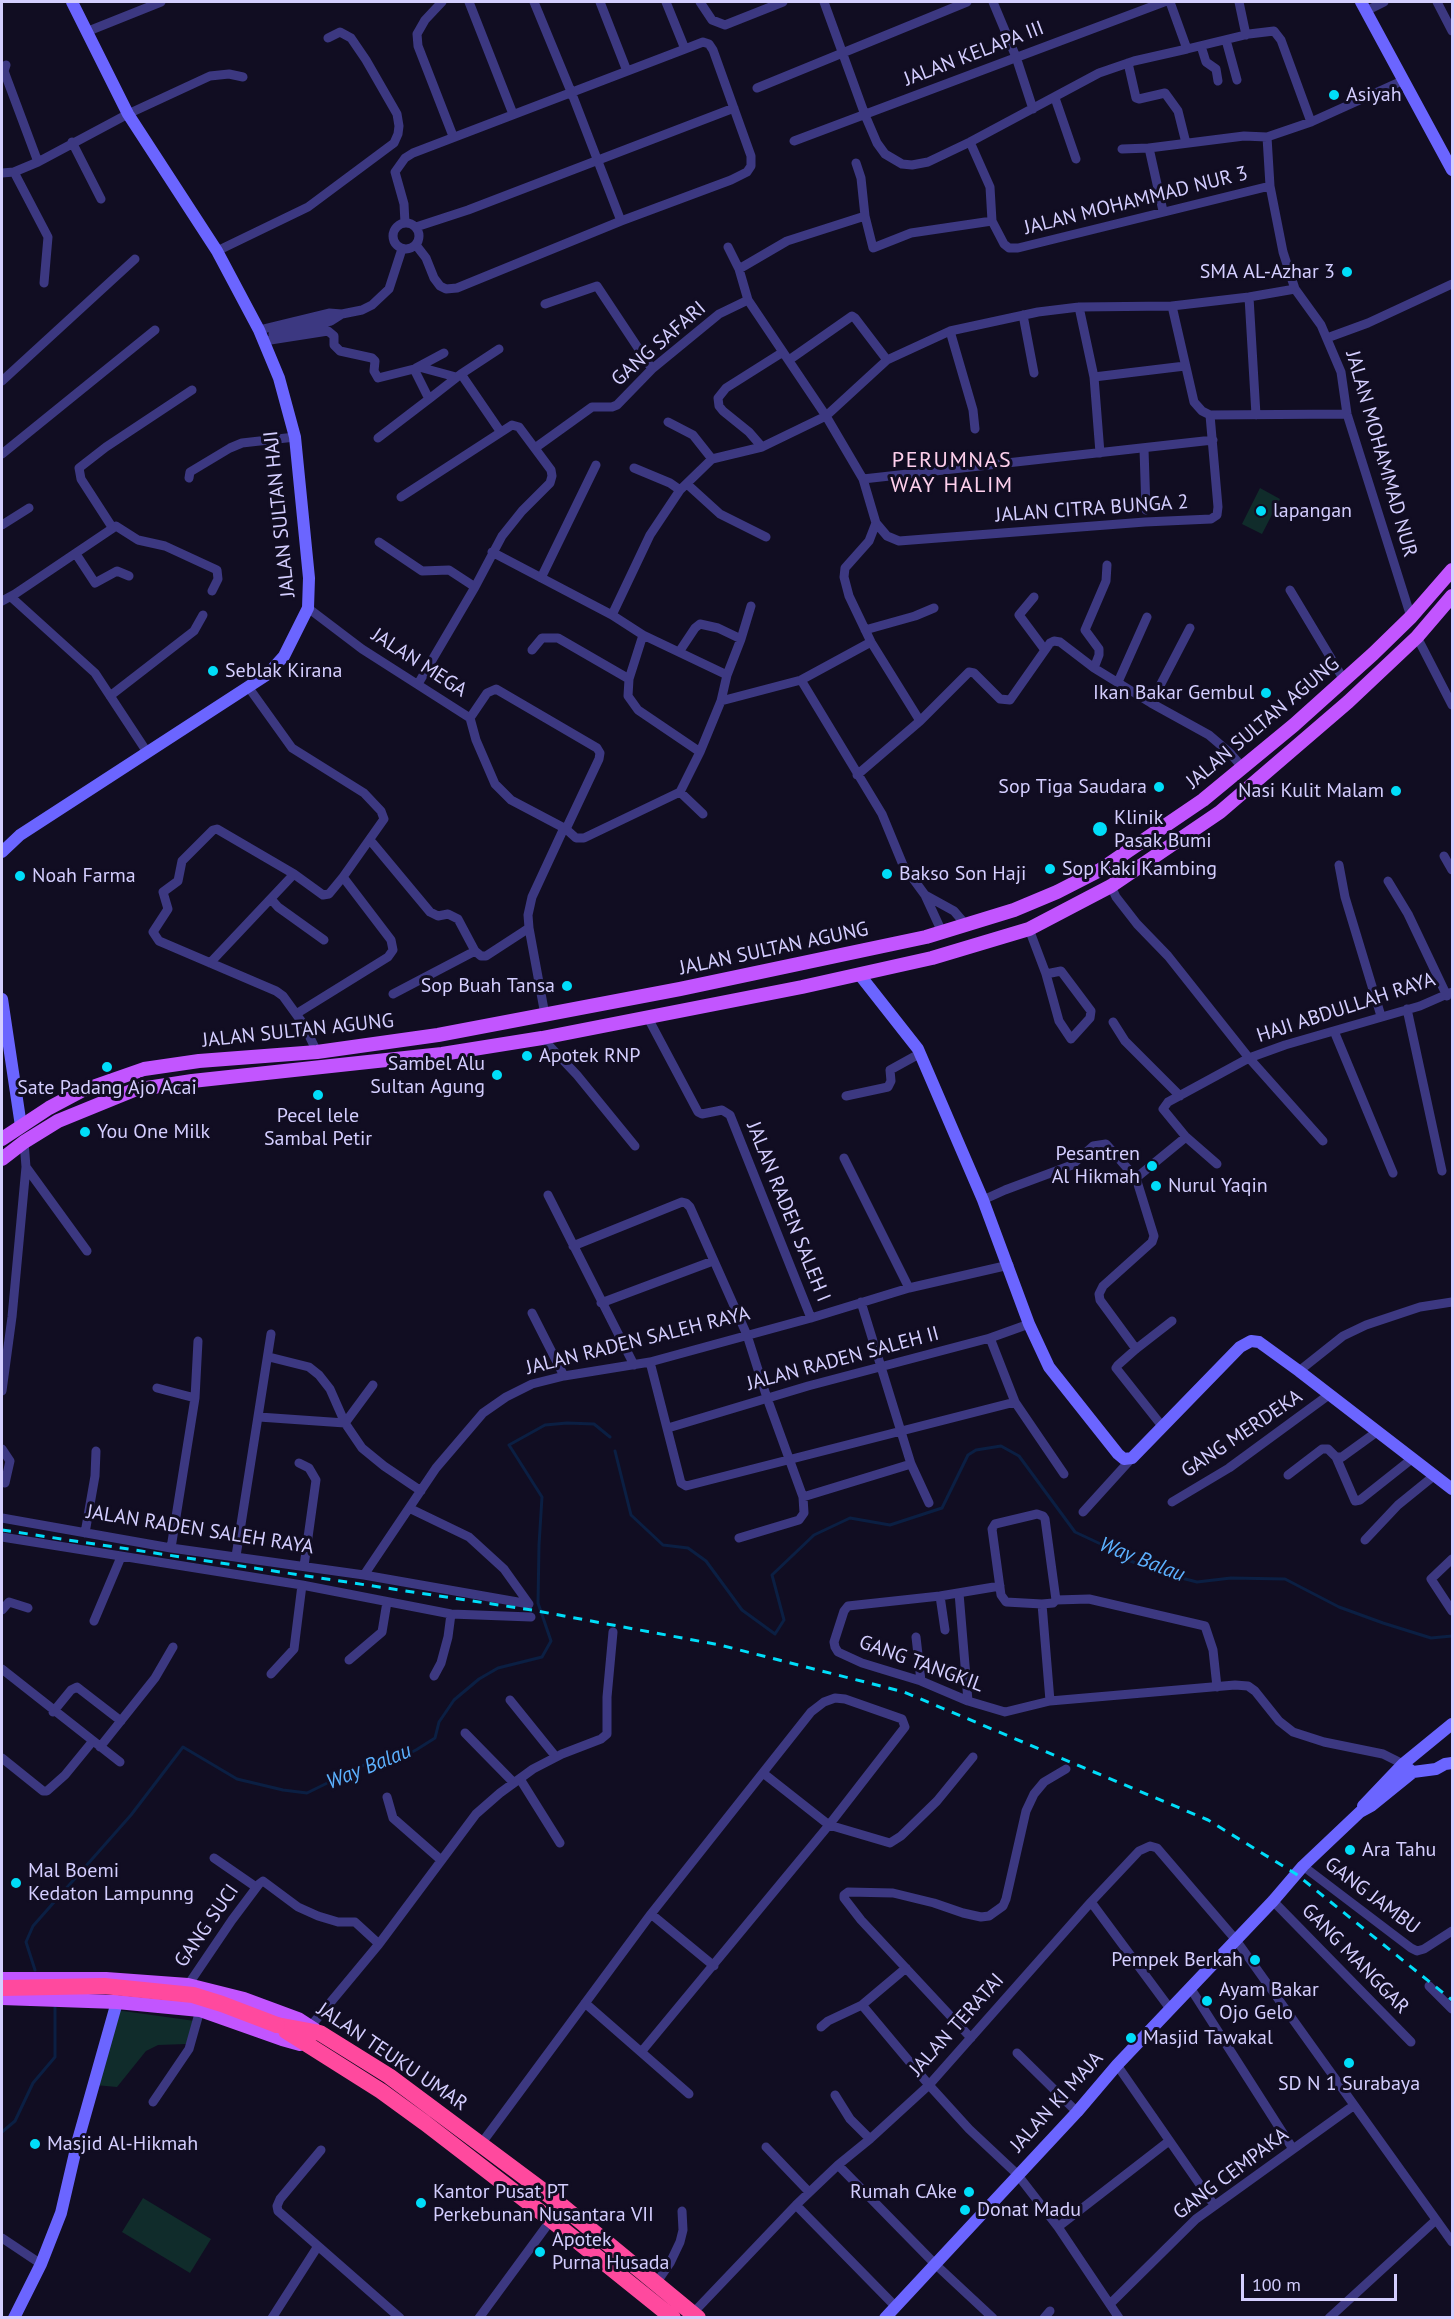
<!DOCTYPE html>
<style>
body{margin:0}
#map{position:relative;width:1454px;height:2319px;overflow:hidden;background:#110d22;font-family:"PT Sans",sans-serif}
canvas{display:block}
.frame{position:absolute;inset:0;border:3px solid #d4ceff;pointer-events:none}
.scale{position:absolute;left:1241px;top:2274px;width:156px;height:27px;box-sizing:border-box;border:3px solid #d4ceff;border-top:0;padding-left:8px;font-size:18px;line-height:21px;white-space:nowrap;color:#d4ceff;-webkit-text-stroke:4px #110d22;paint-order:stroke}
</style>
<div id="map">
<canvas width="1454" height="2319"></canvas>
<div class="frame"></div>
<div class="scale">100 m</div>
</div>
<script>
const context = document.querySelector('canvas').getContext('2d');
context.lineJoin = 'round';
function fill(path, color) { context.fillStyle = color; context.fill(path, 'evenodd'); }
const poly = rows => new Path2D(rows.map(r => 'M' + r).join(''));
function strokePath(path, color, width, dash) { context.strokeStyle = color; context.lineWidth = width; context.lineCap = dash ? 'butt' : 'round'; context.setLineDash(dash || []); context.stroke(path); }
function label(font, color, halo, rows, align = 'center') {
  context.font = font + ' "PT Sans",sans-serif'; context.lineWidth = 6; context.setLineDash([]); context.textBaseline = 'middle'; context.strokeStyle = halo; context.fillStyle = color; for (const [text, x, y, turn = 0] of rows) {
    context.save(); context.translate(x, y); context.rotate((+turn || 0) * Math.PI / 180); context.textAlign = isNaN(turn) ? turn : align; if (halo) context.strokeText(text, 0, 0); context.fillText(text, 0, 0); context.restore();
  }
}
fill(poly([
 [1260,488,1280,499,1262,534,1242,524],
 [116,2010,195,2021,186,2044,158,2045,146,2051,117,2087,95,2085],
 [143,2198,211,2239,190,2273,122,2232]
]), '#102c2b');
strokePath(poly([
 [615,1451,631,1515,663,1545,688,1548,706,1561,742,1610,775,1634,784,1620,772,1575,814,1535,850,1518,890,1525,942,1508,968,1455,976,1450,1001,1446,1019,1456,1075,1532,1105,1546,1123,1558,1158,1572,1197,1582,1231,1578,1285,1579,1339,1607,1383,1623,1431,1638,1452,1636],
 [35,1970,26,1942,33,1926,131,1815,183,1747,237,1779,283,1790,307,1793,368,1763,391,1762,416,1750,435,1738,439,1722,454,1700,479,1679,498,1668,542,1657,551,1641,538,1603,539,1545,542,1497,509,1445,545,1425,567,1423,594,1424,610,1437],
 [2,2132,15,2121,33,2083,55,2057,55,2007]
]), '#0b1f43', 3);
strokePath(poly([
 [442,2,425,20,417,34,418,46,453,136],
 [469,2,513,114],
 [534,2,572,94,621,221],
 [600,2,627,71],
 [666,2,685,49],
 [700,2,712,20,725,25,783,2],
 [824,2,865,115,877,143,885,154,902,164,912,165,928,162,970,142,1099,73,1134,61,1187,49],
 [993,2,1016,57,1033,109],
 [1170,2,1187,49,1249,34,1274,31,1281,40,1311,122],
 [1239,2,1246,35],
 [1437,2,1452,31],
 [1366,11,1384,2],
 [86,32,161,2],
 [1226,40,1237,80],
 [1201,46,1206,62,1216,69,1218,81],
 [1128,63,1136,98,1139,99,1165,93,1178,111,1186,143],
 [6,65,4,71,38,162],
 [1404,80,1311,122,1267,137,1270,186,1283,252,1295,289,1321,325,1341,372,1347,414,1411,617],
 [757,88,967,2],
 [1055,98,1076,159],
 [794,141,1164,2],
 [72,142,101,199],
 [970,142,990,187,992,221],
 [1149,148,1163,211],
 [1122,149,1149,148,1244,136,1267,137],
 [856,163,861,178,865,216,873,248,911,233,992,221],
 [14,172,48,237,44,283],
 [2,173,14,172,38,162,128,114,210,76,229,74,243,77],
 [865,216,787,241,739,269,748,300,826,416,863,479,876,523,869,541,845,568,844,577,849,596,871,642,920,721],
 [992,221,1004,244,1009,248,1018,248,1270,186],
 [405,223,404,204,395,172,405,158,413,153,685,49,703,42,709,44,713,50,751,156,751,166,747,172,731,180,621,221,457,288,446,289,440,286,434,278,426,258,416,245],
 '393 236a13 13 0 1 1 26 0a13 13 0 1 1-26 0Z',
 [416,227,468,210,734,108],
 [728,247,739,269],
 [217,251,308,207,394,143,398,134,399,126,397,114,366,60,351,38,340,32,328,38],
 [1249,297,1256,415],
 [545,304,597,286,652,369],
 [1172,306,1194,402,1202,411,1210,415,1347,414],
 [1079,307,1094,377,1100,453],
 [1023,315,1034,373],
 [259,330,329,313,342,314,362,310,372,305,389,289,402,249],
 [950,331,973,410,975,429],
 [273,334,331,321,342,314],
 [1327,338,1368,323,1452,284],
 [264,341,328,331,334,336,334,345,340,351,372,358,375,361,374,371,378,378,414,369,429,399,378,438],
 [789,360,852,316,855,318,887,360],
 [419,367,456,377],
 [416,368,444,353],
 [461,374,499,349],
 [1094,377,1185,366],
 [2,381,135,259],
 [429,399,461,374,500,431],
 [668,422,693,435,712,459],
 [762,447,749,432,723,411,719,406,718,398,726,388,783,352],
 [535,448,592,407,612,407,617,405,652,369,719,314,748,300],
 [1144,449,1146,510],
 [2,454,155,330],
 [634,468,670,483,680,490],
 [189,478,190,472,230,448,242,443,295,437],
 [863,479,1213,440],
 [687,484,720,514,766,537],
 [401,497,512,425,519,427,551,470,552,476,550,483,522,511,502,536,475,587,418,684],
 [876,523,887,536,899,541,1145,522,1211,519,1217,515,1218,507,1210,415],
 [2,525,29,508],
 [112,527,81,479,79,468,106,447,192,390],
 [379,542,422,571,449,570,475,587],
 [492,552,612,615,643,635,727,675],
 [76,554,95,583,117,571,129,576],
 [541,578,596,465],
 [1290,590,1344,680],
 [11,597,95,673,147,752],
 [1034,597,1019,615,1045,650],
 [2,601,15,594,116,526,138,540,165,546,217,570,218,579,212,591],
 [308,608,362,649,470,718,476,740,495,784,511,800,566,829,576,838,584,838,680,792,700,752,721,701,727,675,741,639,751,606],
 [612,615,650,535,680,490,712,459,762,447,826,416,887,360,950,331,1038,312,1079,307,1172,306,1249,297,1295,289],
 [865,630,915,616,934,608],
 [643,635,629,679,628,696,638,710,700,752],
 [1417,637,1452,705],
 [532,650,542,638,558,638,629,679],
 [679,652,695,628,700,624,718,628,741,639],
 [1094,668,1099,655,1099,649,1085,630,1106,581,1107,565],
 [801,680,882,814,903,865,925,895,942,932],
 [1118,682,1147,617],
 [249,688,292,748,364,793,381,811,384,819,343,877,329,894,323,895,294,874,217,829,213,830,182,861,178,881,163,892,168,909,153,932,159,941,276,991,283,996,304,1025,317,1052],
 [110,696,194,631,203,615],
 [721,701,801,680,871,642],
 [1151,703,1190,628],
 [470,718,487,693,496,689,597,748,600,753,599,759,566,829],
 [857,775,920,721,969,672,974,673,1000,699,1010,700,1050,643,1054,641,1060,642,1094,668,1151,703,1209,735,1230,753,1243,768],
 [680,792,703,814],
 [370,840,430,912,438,916,448,914,458,919,475,951,481,956,486,956,529,928],
 [1444,856,1452,870],
 [1339,865,1345,897,1381,1016],
 [1388,881,1408,914,1447,996],
 [1111,886,1116,897,1137,924,1168,956,1249,1058,1323,1141],
 [925,895,954,911,966,925],
 [271,899,278,907,324,940],
 [1029,929,1046,974,1059,1021,1071,1039,1090,1018,1091,1011,1061,971,1046,974],
 [210,963,294,874],
 [393,994,475,951],
 [1407,1009,1442,1171],
 [296,1014,388,957,393,950,391,940,343,877],
 [545,1015,529,928,528,915,532,897,564,828],
 [648,1018,698,1112,702,1114,722,1110,730,1115,811,1318],
 [1113,1022,1125,1041,1180,1096],
 [1334,1031,1393,1173],
 [542,1038,577,1075,635,1146],
 [846,1096,888,1087,891,1081,890,1070,919,1054],
 [1186,1137,1217,1164],
 [844,1158,909,1288],
 [26,1167,87,1251],
 [1136,1178,1186,1137,1163,1109,1168,1102,1249,1058,1285,1045,1420,1006,1452,992],
 [548,1195,634,1365],
 [983,1200,1005,1190,1072,1165,1093,1146,1106,1144,1136,1178,1154,1236,1152,1242,1103,1286,1099,1294,1100,1300,1136,1349],
 [573,1246,682,1202,686,1203,690,1207,747,1335,767,1398,803,1497,804,1513,799,1520,739,1538],
 [861,1302,911,1464,929,1503],
 [601,1303,713,1261],
 [532,1313,564,1376],
 [990,1338,1015,1402,1064,1474],
 [269,1357,309,1367,319,1375,330,1389,345,1423,362,1448,384,1466,421,1491],
 [650,1362,681,1483,686,1486,1015,1402],
 [1299,1371,1343,1336,1366,1325,1420,1307,1452,1302],
 [157,1388,195,1398],
 [2,1391,12,1317,26,1167,24,1142],
 [259,1417,345,1423,373,1385],
 [1162,1426,1116,1368,1118,1365,1136,1349,1172,1321],
 [668,1428,808,1386,990,1338,1029,1324],
 [2,1449,10,1461,5,1483],
 [1336,1457,1355,1501,1360,1500,1413,1458],
 [299,1463,309,1468,316,1480,304,1566],
 [1288,1475,1322,1449,1328,1449,1336,1457,1342,1457,1378,1431],
 [803,1497,911,1464],
 [1172,1502,1229,1468,1330,1394],
 [411,1509,469,1537,504,1569,529,1604],
 [1083,1512,1132,1458],
 [2,1518,171,1548,364,1575,529,1604],
 [85,1533,95,1476,96,1451],
 [2,1537,302,1585,451,1614,531,1617],
 [1365,1540,1398,1505,1435,1475],
 [171,1548,195,1398,198,1341],
 [236,1556,271,1334],
 [1452,1559,1431,1579,1452,1611],
 [364,1575,436,1468,483,1413,506,1397,532,1384,564,1376,650,1362,811,1318,909,1288,1009,1265],
 [1000,1586,940,1596,848,1606,844,1611,834,1642,835,1647,838,1652,862,1663,921,1681,968,1701,1005,1712,1050,1701,1235,1685,1248,1686,1255,1691,1279,1721,1293,1732,1324,1742,1383,1754,1403,1764],
 [959,1593,968,1701],
 [940,1596,945,1630],
 [1056,1600,1045,1519,1043,1516,1037,1514,995,1524,992,1529,1001,1595,1006,1602,1042,1604,1053,1603,1056,1600,1089,1599,1205,1626,1213,1650,1217,1687],
 [1042,1604,1050,1701],
 [2,1610,9,1602,28,1608],
 [94,1621,121,1557],
 [916,1637,921,1681],
 [349,1660,382,1632,387,1602],
 [2,1669,120,1762],
 [271,1674,294,1649,302,1585],
 [434,1676,441,1663,448,1637,451,1614],
 [510,1700,556,1757],
 [53,1712,71,1690,77,1687,121,1721],
 [465,1733,514,1783],
 [100,1747,155,1678,173,1647],
 [2,1758,43,1791,47,1791,65,1775,92,1742],
 [763,1773,829,1825,890,1843,901,1836,937,1801,973,1757],
 [520,1779,560,1843],
 [387,1797,393,1818,441,1860],
 [214,1858,256,1887],
 [1303,1866,1411,1948,1417,1951,1424,1949,1452,1931],
 [1273,1901,1411,2042],
 [1091,1902,1171,2010],
 [651,1914,714,1966],
 [188,1985,232,1920,259,1884,263,1881,298,1907,318,1916,338,1922,355,1922,379,1944],
 [1429,1986,1452,2009],
 [1191,1989,1293,2149],
 [585,2003,689,2094],
 [862,2005,929,2085,969,2129,1017,2174,1058,2227,1119,2318],
 [310,2027,379,1944,476,1814,500,1793,533,1769,562,1754,601,1739,607,1734,607,1697,613,1632],
 [821,2027,828,2021,862,2005,906,1968],
 [971,2038,861,1920,844,1898,844,1895,848,1892,893,1893,934,1903,963,1913,981,1917,989,1916,1003,1906,1006,1899,1026,1811,1034,1794,1044,1782,1066,1769],
 [1017,2053,1077,2112],
 [1117,2065,1214,2205],
 [835,2095,850,2119,870,2139],
 [153,2102,189,2049,200,2010],
 [481,2144,651,1914,811,1712,824,1702,835,1698,845,1699,902,1719,905,1727,829,1825,642,2051],
 [766,2147,809,2192],
 [321,2150,280,2199,277,2206,278,2211,400,2318],
 [838,2165,935,2264,993,2318],
 [796,2205,895,2306],
 [1058,2227,1169,2141],
 [2,2238,41,2264],
 [657,2282,670,2263,680,2242,683,2230,682,2211],
 [1110,2304,1196,2219,1353,2106],
 [693,2313,796,2205,838,2165,870,2139,929,2085,1091,1902,1139,1851,1150,1846,1157,1848,1236,1940,1452,2242],
 [272,2318,318,2246],
 [479,2318,551,2220],
 [1044,2318,1050,2311],
 [1329,2318,1436,2220]
]), '#3c3881', 9);
strokePath(poly([
 [1361,2,1452,170],
 [2,852,20,835,268,674,284,656,308,608,309,578,295,437,279,378,259,330,217,251,128,114,72,2],
 [859,974,918,1049,983,1200,1029,1324,1049,1367,1118,1454,1124,1459,1132,1458,1240,1347,1251,1341,1259,1342,1299,1371,1452,1489],
 [2,999,21,1126],
 [1409,1769,1413,1772,1436,1769,1445,1764,1452,1763],
 [1363,1806,1403,1764,1452,1724],
 [14,2318,41,2264,61,2213,78,2140,117,2002],
 [885,2318,1077,2112,1117,2065,1273,1901,1303,1866,1360,1812,1371,1806,1413,1772]
]), '#6b65ff', 12);
strokePath(poly([
 [2,1139,49,1108,81,1091,144,1069,199,1061,317,1052,438,1035,680,989,926,937,1014,910,1057,892,1100,870,1203,800,1294,725,1373,654,1411,617,1452,570],
 [2,1159,24,1142,58,1121,134,1090,192,1081,442,1054,542,1038,802,987,932,958,1029,929,1111,886,1220,812,1348,702,1417,637,1452,596],
 [2,1979,106,1979,188,1985,244,1999,298,2019,315,2030],
 [2,1998,117,2002,200,2010,282,2039,300,2044]
]), '#c255ff', 14);
strokePath(poly([
 [277,2025,320,2033,389,2076,550,2196,698,2318],
 [286,2031,381,2091,425,2123,551,2220,673,2318]
]), '#ff499e', 16);
strokePath(poly([
 [2,1530,532,1610,720,1645,904,1692,1208,1820,1296,1874,1452,2000]
]), '#00ddf9', 3, [9, 8]);
strokePath(poly([
 [2,1988,104,1986,193,1995,222,2004,277,2025]
]), '#ff499e', 16);
for (const [x, y, r, color] of [
 [1334,95,6,"#00ddf9"],
 [1347,272,6,"#00ddf9"],
 [1261,511,6,"#00ddf9"],
 [213,671,6,"#00ddf9"],
 [1266,693,6,"#00ddf9"],
 [1159,787,6,"#00ddf9"],
 [1396,791,6,"#00ddf9"],
 [1100,829,8,"#00ddf9"],
 [1050,869,6,"#00ddf9"],
 [887,874,6,"#00ddf9"],
 [20,876,6,"#00ddf9"],
 [567,986,6,"#00ddf9"],
 [527,1056,6,"#00ddf9"],
 [107,1067,6,"#00ddf9"],
 [497,1075,6,"#00ddf9"],
 [318,1095,6,"#00ddf9"],
 [85,1132,6,"#00ddf9"],
 [1152,1166,6,"#00ddf9"],
 [1156,1186,6,"#00ddf9"],
 [1350,1850,6,"#00ddf9"],
 [16,1883,6,"#00ddf9"],
 [1255,1960,6,"#00ddf9"],
 [1207,2001,6,"#00ddf9"],
 [1131,2038,6,"#00ddf9"],
 [1349,2063,6,"#00ddf9"],
 [35,2144,6,"#00ddf9"],
 [969,2192,6,"#00ddf9"],
 [421,2203,6,"#00ddf9"],
 [965,2210,6,"#00ddf9"],
 [540,2252,6,"#00ddf9"]
]) { const dot = new Path2D(); dot.arc(x, y, r, 0, 2 * Math.PI); context.fillStyle = color; context.fill(dot); strokePath(dot, '#110d22', 2); }
label('20px', '#d4ceff', '#110d22', [
 ["JALAN KELAPA III",974,54,-21],
 ["JALAN MOHAMMAD NUR 3",1136,201,-14],
 ["GANG SAFARI",659,344,-41],
 ["JALAN MOHAMMAD NUR",1381,454,74],
 ["JALAN CITRA BUNGA 2",1092,509,-4],
 ["JALAN SULTAN HAJI",280,514,-96],
 ["JALAN MEGA",419,663,33],
 ["JALAN SULTAN AGUNG",1263,723,-40],
 ["JALAN SULTAN AGUNG",774,949,-12],
 ["HAJI ABDULLAH RAYA",1346,1008,-18],
 ["JALAN SULTAN AGUNG",298,1031,-6],
 ["JALAN RADEN SALEH I",788,1212,68],
 ["JALAN RADEN SALEH RAYA",638,1341,-14],
 ["JALAN RADEN SALEH II",843,1359,-15],
 ["GANG MERDEKA",1242,1434,-34],
 ["JALAN RADEN SALEH RAYA",200,1530,9],
 ["GANG TANGKIL",921,1664,20],
 ["GANG JAMBU",1372,1896,37],
 ["GANG SUCI",207,1926,-55],
 ["GANG MANGGAR",1355,1959,46],
 ["JALAN TERATAI",957,2025,-48],
 ["JALAN TEUKU UMAR",392,2057,34],
 ["JALAN KI MAJA",1057,2102,-48],
 ["GANG CEMPAKA",1231,2174,-37]
]);
label('20px', '#d4ceff', '#110d22', [
 ["Asiyah",1346,95],
 ["SMA AL-Azhar 3",1335,272,"right"],
 ["lapangan",1273,511],
 ["Seblak Kirana",225,671],
 ["Ikan Bakar Gembul",1254,693,"right"],
 ["Sop Tiga Saudara",1147,787,"right"],
 ["Nasi Kulit Malam",1384,791,"right"],
 ["Klinik",1114,818],
 ["Pasak Bumi",1114,841],
 ["Sop Kaki Kambing",1062,869],
 ["Bakso Son Haji",899,874],
 ["Noah Farma",32,876],
 ["Sop Buah Tansa",555,986,"right"],
 ["Apotek RNP",539,1056],
 ["Sambel Alu",485,1064,"right"],
 ["Sultan Agung",485,1087,"right"],
 ["Sate Padang Ajo Acai",107,1088,"center"],
 ["Pecel lele",318,1116,"center"],
 ["Sambal Petir",318,1139,"center"],
 ["You One Milk",97,1132],
 ["Pesantren",1140,1154,"right"],
 ["Al Hikmah",1140,1177,"right"],
 ["Nurul Yaqin",1168,1186],
 ["Ara Tahu",1362,1850],
 ["Mal Boemi",28,1871],
 ["Kedaton Lampunng",28,1894],
 ["Pempek Berkah",1243,1960,"right"],
 ["Ayam Bakar",1219,1990],
 ["Ojo Gelo",1219,2013],
 ["Masjid Tawakal",1143,2038],
 ["SD N 1 Surabaya",1349,2084,"center"],
 ["Masjid Al-Hikmah",47,2144],
 ["Kantor Pusat PT",433,2192],
 ["Perkebunan Nusantara VII",433,2215],
 ["Rumah CAke",957,2192,"right"],
 ["Donat Madu",977,2210],
 ["Apotek",552,2240],
 ["Purna Husada",552,2263]
], 'left');
label('italic 21px', '#5cb1ff', '#110d22', [
 ["Way Balau",1142,1560,21],
 ["Way Balau",369,1767,-22]
]);
context.letterSpacing = '1.5px';
label('22px', '#ffd0ed', '#110d22', [
 ["PERUMNAS",952,461],
 ["WAY HALIM",952,486]
]);
context.letterSpacing = '0px';
</script>
